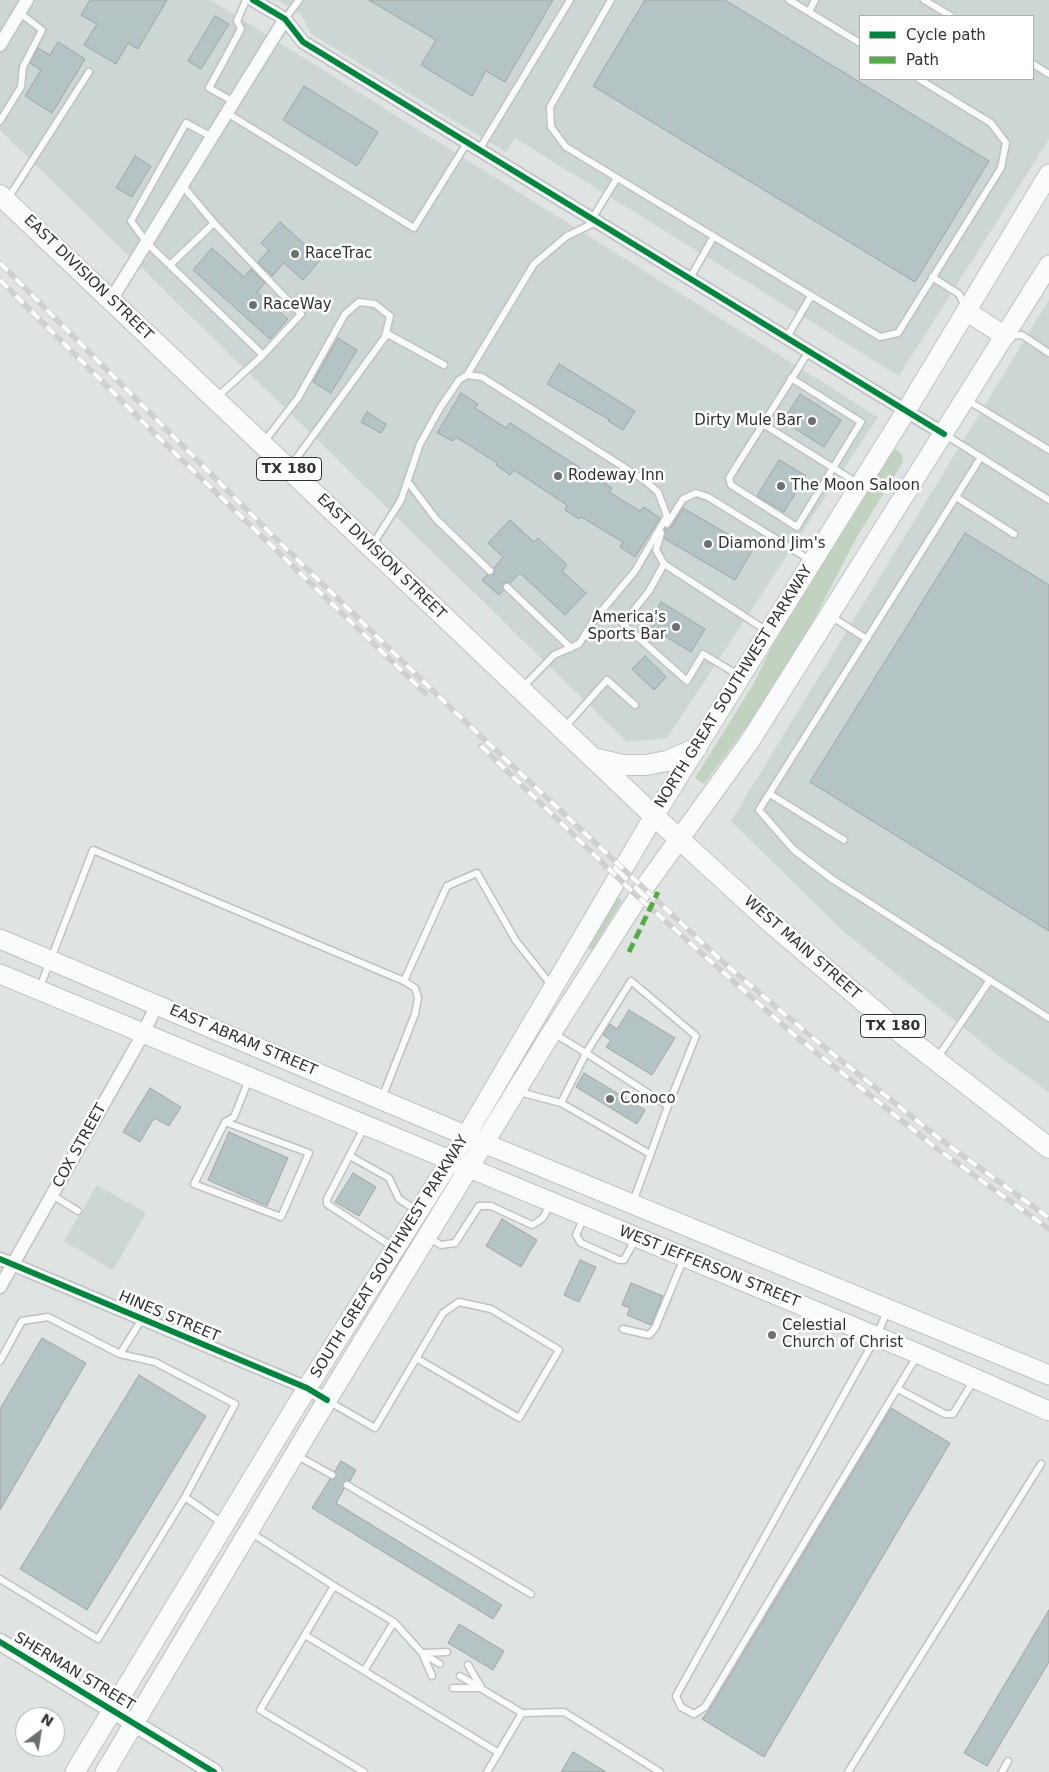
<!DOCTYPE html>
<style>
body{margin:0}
#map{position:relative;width:1049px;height:1772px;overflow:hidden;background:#dfe4e2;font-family:"DejaVu Sans",sans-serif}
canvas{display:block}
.legend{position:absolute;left:859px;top:15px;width:175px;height:65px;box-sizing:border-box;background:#fff;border:1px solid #acadad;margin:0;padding:6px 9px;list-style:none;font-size:15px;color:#2f3231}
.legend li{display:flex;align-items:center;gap:10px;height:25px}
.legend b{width:25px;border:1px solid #acadad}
.north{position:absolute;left:15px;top:1707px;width:50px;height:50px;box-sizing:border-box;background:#fff;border:1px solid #acadad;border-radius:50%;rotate:31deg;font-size:14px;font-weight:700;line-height:20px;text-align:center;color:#2f3231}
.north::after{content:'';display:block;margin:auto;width:18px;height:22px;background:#6d706f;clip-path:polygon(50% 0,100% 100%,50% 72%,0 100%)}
</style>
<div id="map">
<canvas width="1049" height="1772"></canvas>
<ul class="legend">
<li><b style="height:6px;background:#00873e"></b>Cycle path</li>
<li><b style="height:6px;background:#54ac45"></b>Path</li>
</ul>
<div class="north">N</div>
</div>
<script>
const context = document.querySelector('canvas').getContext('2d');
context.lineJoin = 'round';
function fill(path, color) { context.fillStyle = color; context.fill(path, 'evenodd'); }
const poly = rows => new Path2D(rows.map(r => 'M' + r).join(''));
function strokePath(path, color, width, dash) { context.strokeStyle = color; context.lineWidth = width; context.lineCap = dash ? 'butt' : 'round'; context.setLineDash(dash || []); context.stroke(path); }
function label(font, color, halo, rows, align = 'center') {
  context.font = font + ' "DejaVu Sans",sans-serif'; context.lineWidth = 5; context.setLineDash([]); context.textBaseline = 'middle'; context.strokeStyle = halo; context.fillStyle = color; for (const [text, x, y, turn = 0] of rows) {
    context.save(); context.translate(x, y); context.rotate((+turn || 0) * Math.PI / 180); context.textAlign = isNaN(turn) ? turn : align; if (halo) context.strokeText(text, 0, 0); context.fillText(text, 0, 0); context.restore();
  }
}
fill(poly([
 [0,0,211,0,878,417,667,738,627,742,0,130],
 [278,0,1049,0,1049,139,899,376,515,138,506,152,311,34,301,14],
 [860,16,1033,16,1033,79,860,79],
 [1049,300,1049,1092,1000,1057,843,931,731,821],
 [97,1185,146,1213,113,1270,64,1241]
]), '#ccd6d5');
fill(poly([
 [895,449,902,454,903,462,858,535,810,627,754,717,704,784,695,778,754,683,793,603,891,450],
 [616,895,622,901,592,950,588,948]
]), '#c2d2c1');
const building = poly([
 [90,0,167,0,138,49,128,43,116,64,84,45,97,24,81,15,90,0],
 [369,0,553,0,505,82,486,71,472,96,421,65,436,40,369,0],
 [645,0,725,0,989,161,915,282,593,86,645,0],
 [215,16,229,24,201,69,188,61,215,16],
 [58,42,85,59,52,113,25,96,41,70,30,63,38,48,50,55,58,42],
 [304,86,378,132,357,166,283,120,304,86],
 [135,156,151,166,132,197,116,188,135,156],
 [280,222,321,259,303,280,284,263,272,276,258,262,269,250,261,243,280,222],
 [212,248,244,277,251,269,265,283,257,292,288,319,270,339,193,270,212,248],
 [338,338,357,350,331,393,313,382,338,338],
 [559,364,635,411,623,430,608,421,610,420,547,384,559,364],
 [461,393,478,404,475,408,506,428,510,423,612,488,609,492,640,511,644,507,660,518,635,557,620,547,623,542,581,517,579,519,565,510,567,505,514,470,510,475,496,465,497,463,456,437,453,441,437,433,461,393],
 [800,394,841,420,824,447,783,421,800,394],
 [367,412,386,424,381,433,361,422,367,412],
 [779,460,806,476,784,512,757,496,779,460],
 [683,508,753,549,735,580,665,539,665,529,671,527,683,508],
 [510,520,534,542,538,538,567,565,562,571,586,593,565,615,520,573,510,583,504,583,503,590,499,595,482,580,487,575,494,574,494,568,503,557,488,543,510,520],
 [965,533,1049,585,1049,931,810,782,965,533],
 [661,602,705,629,691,652,647,625,661,602],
 [645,656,666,677,654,690,632,669,645,656],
 [629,1010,675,1038,652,1075,606,1047,611,1040,603,1035,610,1024,617,1029,629,1010],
 [584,1073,645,1110,637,1124,576,1087,584,1073],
 [150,1088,181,1107,169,1126,154,1118,140,1142,123,1132,150,1088],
 [229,1132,288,1158,267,1206,208,1180,229,1132],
 [353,1173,376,1187,359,1216,335,1202,353,1173],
 [502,1219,537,1240,521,1267,486,1246,502,1219],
 [580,1260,596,1267,579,1302,564,1295,580,1260],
 [631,1283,663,1296,651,1325,627,1315,630,1308,622,1305,631,1283],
 [42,1338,86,1363,0,1510,0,1409,42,1338],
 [139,1375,206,1416,87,1610,20,1569,139,1375],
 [891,1408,950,1443,764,1757,702,1719,709,1710,891,1408],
 [341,1461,356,1470,350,1481,343,1482,344,1489,336,1503,502,1605,493,1619,312,1508,330,1479,336,1478,335,1471,341,1461],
 [1049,1610,1049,1662,987,1766,964,1753,1049,1610],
 [459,1624,504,1651,493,1670,448,1643,459,1624],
 [573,1752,606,1772,561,1772,573,1752]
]);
fill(building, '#b4c3c3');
strokePath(building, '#a1a4a4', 1);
const service = poly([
 [611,0,550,107,551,127,566,147,880,337,898,333,1001,168,1006,143,991,123,919,79],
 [789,0,860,43],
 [924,0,951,16],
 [809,12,815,0],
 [285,19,299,0],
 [1033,64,1049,74],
 [234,102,209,88,241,29,237,21,246,0],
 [227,113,414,228,467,143],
 [0,121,21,87,23,67,42,30,20,13],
 [212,137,186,123,131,221,147,243,263,355,216,398],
 [479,150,570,0],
 [182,185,214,223],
 [7,200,89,72],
 [592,219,617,178],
 [170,265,214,223,301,314,263,355],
 [932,277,959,294,965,307],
 [690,278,714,236],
 [386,333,444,365],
 [1008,336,1022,335,1049,353],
 [787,337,811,296],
 [467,375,534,264,567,236,596,222],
 [791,378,861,422,797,527,731,485,729,478,809,351],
 [967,400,1049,450],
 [763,424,859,484],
 [944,434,1049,500],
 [263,443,298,398,345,314,359,302,375,304,390,316,385,337,290,467],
 [981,457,759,810,794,850,832,879,1049,1018],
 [408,482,436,519,490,571],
 [956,497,1014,534],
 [667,524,683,499,696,493,708,497,810,560],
 [661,533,656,550,664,564,767,631],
 [373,544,401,500,420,444,440,408,459,380,467,375,482,377,644,480,658,492,667,516,635,571,594,620,579,644,554,655,523,687],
 [664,564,649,591,623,624,687,681,703,654,740,676],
 [507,587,571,648],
 [832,617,867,639],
 [564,728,607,680,635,705],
 [770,794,844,840],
 [40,987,93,850,404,981,447,886,477,873,516,941,552,986],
 [553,1033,586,1053,631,981,696,1036,668,1106],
 [938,1057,990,980],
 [519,1092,561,1103,586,1053,668,1106,633,1202],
 [382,1098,415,1014,418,998,415,988,404,981],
 [561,1103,650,1154],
 [225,1122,309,1153,281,1217,194,1184,225,1122,234,1117,249,1079],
 [364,1128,327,1199,327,1204,393,1247],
 [350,1156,389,1178,399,1199,416,1210],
 [52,1195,78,1211],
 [584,1217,576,1235,581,1243,619,1260,624,1260,635,1240],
 [428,1237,441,1245,455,1243,479,1206,491,1206,532,1225,542,1219,551,1204],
 [887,1312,876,1337,676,1696,681,1707,694,1714,705,1707,917,1356],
 [623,1329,649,1335,655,1328,684,1258],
 [120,1354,142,1319],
 [0,1361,22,1321,48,1317,120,1354,155,1362,235,1404,185,1497],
 [898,1389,945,1414,953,1414,974,1380],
 [328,1401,375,1428,443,1313,459,1302,491,1309,559,1350,519,1418,416,1358],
 [296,1455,332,1475],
 [347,1485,531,1594],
 [250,1532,334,1586,260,1710,364,1772],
 [0,1579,98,1639,185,1497,222,1523],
 [334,1586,394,1622,422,1653,440,1664],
 [305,1635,499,1753],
 [424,1653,447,1652],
 [423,1655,432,1676],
 [468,1665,481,1687],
 [364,1671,394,1622],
 [460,1676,522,1713,564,1712,660,1772],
 [453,1688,480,1688],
 [487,1772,522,1713],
 [848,1772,1041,1464],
 [1002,1772,1008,1761]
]);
const minor = poly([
 [253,0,285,19,303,42,944,434],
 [0,45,27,0],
 [111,300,285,19],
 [0,1259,307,1388,327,1400],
 [0,1287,143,1034,157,1004]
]);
const tertiary = poly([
 [0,1642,214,1772]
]);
const secondary = poly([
 [966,311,1005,336],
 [0,939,486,1144,1049,1375],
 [0,974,919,1354,1049,1411],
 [75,1772,307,1388,466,1136,654,816,906,411,1049,174],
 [105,1772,327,1400,552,1032,644,888,750,741,1049,265]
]);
const primary = poly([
 [0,195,654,816,770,922,902,1034,1049,1148],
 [593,758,623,765,646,765,667,761,697,748]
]);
strokePath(service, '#bfc2c1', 9);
strokePath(minor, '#bfc2c1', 15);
strokePath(tertiary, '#bfc2c1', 19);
strokePath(secondary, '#bfc2c1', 21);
strokePath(primary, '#bfc2c1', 22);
strokePath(service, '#fafbfb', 6);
strokePath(minor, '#fafbfb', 12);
strokePath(tertiary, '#fafbfb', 16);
strokePath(secondary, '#fafbfb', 19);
strokePath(primary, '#fafbfb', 20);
const rail = poly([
 [0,263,274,537,455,712,724,963,813,1038,940,1139,1049,1218],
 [0,280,153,432,425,693],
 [481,746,638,897,792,1033,936,1148,1049,1229]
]);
strokePath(rail, '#cfd0cf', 5.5);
strokePath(rail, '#fff', 4, [11]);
strokePath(poly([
 [629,952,658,892]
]), '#54ac45', 5, [10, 5]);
strokePath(poly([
 [253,0,285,19,303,42,944,434],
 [0,1259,307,1388,327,1400],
 [0,1642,214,1772]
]), '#00873e', 6);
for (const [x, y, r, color] of [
 [295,254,5,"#6d706f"],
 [253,305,5,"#6d706f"],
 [812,421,5,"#6d706f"],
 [558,476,5,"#6d706f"],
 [781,486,5,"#6d706f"],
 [708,544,5,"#6d706f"],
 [676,627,5,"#6d706f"],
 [610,1099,5,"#6d706f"],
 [772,1335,5,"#6d706f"]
]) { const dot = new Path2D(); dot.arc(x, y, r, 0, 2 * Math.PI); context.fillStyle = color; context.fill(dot); strokePath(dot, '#fff', 2); }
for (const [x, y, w] of [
 [289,469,65],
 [893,1026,65]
]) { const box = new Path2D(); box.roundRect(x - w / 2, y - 11.5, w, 23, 4); context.fillStyle = '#fff'; context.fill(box); strokePath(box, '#2f3231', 1); }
label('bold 14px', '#2f3231', null, [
 ["TX 180",289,469],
 ["TX 180",893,1026]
]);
label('15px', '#2f3231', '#fff', [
 ["RaceTrac",305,254],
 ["RaceWay",263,305],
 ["Dirty Mule Bar",802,421,"right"],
 ["Rodeway Inn",568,476],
 ["The Moon Saloon",791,486],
 ["Diamond Jim's",718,544],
 ["America's",666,618,"right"],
 ["Sports Bar",666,635,"right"],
 ["Conoco",620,1099],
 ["Celestial",782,1326],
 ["Church of Christ",782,1343]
], 'left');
label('15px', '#2f3231', '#fff', [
 ["EAST DIVISION STREET",88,278,44],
 ["EAST DIVISION STREET",381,557,44],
 ["NORTH GREAT SOUTHWEST PARKWAY",734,687,-58],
 ["WEST MAIN STREET",802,948,41],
 ["EAST ABRAM STREET",243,1041,23],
 ["COX STREET",80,1146,-61],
 ["SOUTH GREAT SOUTHWEST PARKWAY",390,1257,-58],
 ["WEST JEFFERSON STREET",709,1267,22],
 ["HINES STREET",169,1317,23],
 ["SHERMAN STREET",74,1672,31]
]);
</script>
